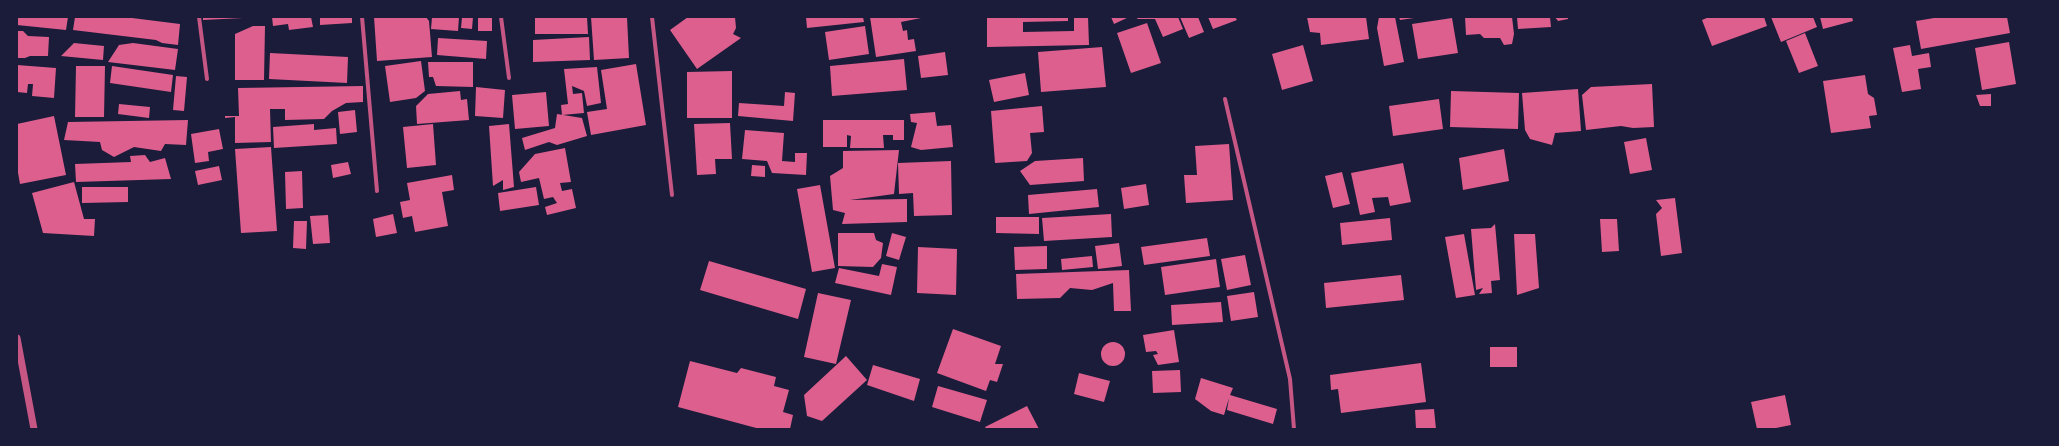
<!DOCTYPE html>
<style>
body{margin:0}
#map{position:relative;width:2059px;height:446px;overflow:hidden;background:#1b1b3a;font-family:"PT Serif",serif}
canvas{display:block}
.frame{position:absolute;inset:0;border:18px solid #1b1b3a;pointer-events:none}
</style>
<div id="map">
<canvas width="2059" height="446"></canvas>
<div class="frame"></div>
</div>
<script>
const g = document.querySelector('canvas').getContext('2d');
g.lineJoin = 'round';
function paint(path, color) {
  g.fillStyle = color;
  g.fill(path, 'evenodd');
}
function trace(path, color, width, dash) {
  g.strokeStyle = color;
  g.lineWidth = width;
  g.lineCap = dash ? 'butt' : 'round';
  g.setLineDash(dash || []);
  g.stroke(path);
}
paint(new Path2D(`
 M17 17H68L66 30 17 25Z
 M75 17H124L180 24 178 45 162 43 156 40 73 30Z
 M203 17H243V18L203 20Z
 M272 17H311L313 27 289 30 288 24 273 26Z
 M320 17H352V23L320 25Z
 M374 17H426L429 21 432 57 377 61Z
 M432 17H459L458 31 431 29Z
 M462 17H473L472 29 461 28Z
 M478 17H492V31H478Z
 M535 17H587L588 34H535Z
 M591 17H627L629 58 594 60Z
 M688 17H735L736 28 733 34 741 38 697 69 670 30Z
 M806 17H863L864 22 807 28Z
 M870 17H926L901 22 903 31 907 30 908 40 914 39 916 51 876 57Z
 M987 17H1068V21L1023 22V32L1074 31V17H1088L1089 45 987 47Z
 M1111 17H1129L1114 24Z
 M1138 17H1178L1183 29 1163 37 1155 19H1137Z
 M1180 17H1198L1204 32 1189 38Z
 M1208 17H1235L1237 20 1213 29Z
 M1307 17H1366L1369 39 1321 45 1320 33 1310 32Z
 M1379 17H1395L1404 62 1384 66 1377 28Z
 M1399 17H1413L1414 18 1400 20Z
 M1465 17H1512L1514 34 1512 44 1504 45 1500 38H1484L1480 34 1466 35Z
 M1517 17H1550L1551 27 1518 29Z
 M1555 17H1568V19L1558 21Z
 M1709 17H1764L1767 26 1712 46 1702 20Z
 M1771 17H1813L1817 27 1781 42Z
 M1820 17H1852L1853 21 1823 29Z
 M1940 17H2007L2010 33 1921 49 1916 21Z
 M1452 18 1458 53 1418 59 1412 24Z
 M1147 23 1161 63 1131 73 1117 33Z
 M253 26H265L264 80H235V34Z
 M865 26 869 54 829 60 825 32Z
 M17 31H23L28 36 49 37 48 56H30L25 58H17Z
 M1805 33 1818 66 1799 73 1786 41Z
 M589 37 590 60 533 62V40Z
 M438 38 487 41 486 59 437 55Z
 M2009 42 2016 84 1982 90 1975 48Z
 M74 43 104 46 103 60 61 56Z
 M133 43 178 49 175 70 108 62 119 45Z
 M1303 45 1313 81 1282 90 1272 54Z
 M1910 45 1912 56 1929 53 1931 67 1918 69 1921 89 1902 92 1893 48Z
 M1102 47 1106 87 1041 92 1038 52Z
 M945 52 948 75 921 78 918 56Z
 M270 53 348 57 347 83 269 79Z
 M904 59 907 90 832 96 830 66Z
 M421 61 425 91 416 98 390 102 385 66Z
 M428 62H473V87L436 86 433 77H429Z
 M636 64 646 125 591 135 587 112 607 109 601 70Z
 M17 65 56 68 54 98 32 96 33 84H28L27 93 17 92Z
 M76 66H105L104 117H75Z
 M112 66 173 75 171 92 110 83Z
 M597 67 601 103 587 106 584 91 572 86 573 94 582 93 584 113 562 115 561 105 568 104 564 69Z
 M732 71V118H687V72Z
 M1025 73 1029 95 994 102 989 80Z
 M1865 75 1868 94 1874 98 1877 115 1869 116 1871 128 1831 133 1823 81Z
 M176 76 187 77 184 111 173 110Z
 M1652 84 1654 127 1633 128 1621 126 1586 130 1582 95 1591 87Z
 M363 86V102L346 103 332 111 324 119 285 120V109H270L271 142 235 143V117L225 118V116H239L238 88Z
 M476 87 505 90 503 118 475 116Z
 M1578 89 1581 131 1555 133 1552 145 1530 139 1525 130 1522 93Z
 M460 91 461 100 467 99 469 120 417 124 416 106 428 94Z
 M1451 91 1519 93 1518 129 1450 127Z
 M546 92 549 126 515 129 512 95Z
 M785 92 795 93 793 121 738 116 739 103 784 106Z
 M1991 94V106H1980L1976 95Z
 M1439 99 1443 129 1393 136 1389 106Z
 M119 104 150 107 149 118 118 114Z
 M1042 106 1044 132 1030 133 1032 153 1027 161 995 163 991 111Z
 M355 110 357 132 340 134 338 112Z
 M935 112 937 126 951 125 953 147 921 150 911 147 917 123 911 122 910 114Z
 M557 114 582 118 587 136 557 145 549 142 525 150 522 138 555 128Z
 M54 116 66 175 20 184 17 167V124Z
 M188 120 186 145 165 144 161 151 134 147 114 157 102 150 100 142 64 140 68 122Z
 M823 120H904V140H893V135H883L884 148H850L851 136 847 135V147H823Z
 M730 123 732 159H715L716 174 697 175 694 124Z
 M314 124V130L336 128 337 144 274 148 273 127Z
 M433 124 436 165 407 168 403 127Z
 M509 124 514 187 503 190V180L493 186 489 126Z
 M219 129 223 149 208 152 209 161 195 163 191 134Z
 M745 130 784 133 782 161 795 162V153H807L806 175 772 173 767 161 742 159Z
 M1646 138 1652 170 1630 174 1624 142Z
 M1229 144 1233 200 1186 203 1184 175H1197L1195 146Z
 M271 147 277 231 241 233 235 149Z
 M565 148 571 182 560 183 562 191 572 189 576 208 547 215 545 207 557 203 553 197 544 199 539 178 521 182 519 172 535 154Z
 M1504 149 1509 181 1463 190 1459 158Z
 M899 150 894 194 850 200 907 199V222L842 224 845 213 833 210 830 176 843 168V151Z
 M145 155 150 162 165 158 171 179 76 182 75 164 131 162 130 156Z
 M1083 158 1084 181 1030 185 1020 171 1035 161Z
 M951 161 952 215 914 216 913 193 899 194 898 163Z
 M348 162 351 174 333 178 331 165Z
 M1403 163 1411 202 1390 206 1388 197 1372 198 1375 212 1360 215 1351 173Z
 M752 165 765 166V177L751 176Z
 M219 166 222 180 198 185 195 171Z
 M302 171 303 208 286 209 285 172Z
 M1342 172 1350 204 1333 208 1325 176Z
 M452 175 454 190 442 192 448 226 415 232 412 216 403 218 400 202 410 200 407 183Z
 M74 182 84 219H95L94 236 43 233 32 193Z
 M1146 184 1149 205 1124 209 1121 188Z
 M820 185 835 268 812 272 797 189Z
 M82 187H128V202L82 203Z
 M536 187 539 205 500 211 498 193Z
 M1097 189 1099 207 1029 214 1028 195Z
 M1675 198 1682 253 1661 256 1656 214 1662 208 1656 200Z
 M393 214 397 233 376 237 373 219Z
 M1111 214 1112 237 1044 241 1042 218Z
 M328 215 330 243 313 244 310 216Z
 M996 217H1039V234L996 233Z
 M1390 218 1392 240 1342 245 1340 223Z
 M1600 219H1617L1619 251 1602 252Z
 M294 221H307L306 249 293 248Z
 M1495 224 1500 280 1491 281 1492 293 1479 294 1483 288 1476 290 1471 229 1491 228Z
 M838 233H874L876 240 883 243 881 258 873 267 838 266Z
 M892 233 906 237 899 260 886 256Z
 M1464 234 1475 295 1456 298 1445 237Z
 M1514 234H1535L1539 288 1517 295Z
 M1207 238 1210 256 1144 265 1141 247Z
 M1119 243 1122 266 1098 269 1095 246Z
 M1047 246V269L1015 270 1014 247Z
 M918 247 957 249 956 295 917 293Z
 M1245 255 1251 285 1227 290 1221 259Z
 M1092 256 1093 267 1062 270 1061 259Z
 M1216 259 1220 287 1165 295 1161 267Z
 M709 261 806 289 798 319 700 290Z
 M882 264 897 267 891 295 835 283 839 268 879 276Z
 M1129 270 1131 311H1114L1113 283 1092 290 1070 288 1060 298 1017 299 1016 274Z
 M1401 275 1404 300 1326 308 1324 283Z
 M1254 292 1258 317 1231 321 1227 296Z
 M818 293 851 300 836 364 804 357Z
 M1221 302 1223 322 1172 325 1171 305Z
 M953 329 1001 346 995 364H1003L997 382 990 380 986 391 937 373Z
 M1174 330 1179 362 1158 365 1153 355 1158 354 1156 351 1146 352 1143 335Z
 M1101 354a12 12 0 1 1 24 0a12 12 0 1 1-24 0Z
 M1490 347H1517V367H1490Z
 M846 356 867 380 822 421 807 416 804 395Z
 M690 361 737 373 741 368 776 377 774 386 789 390 783 412 793 415 790 429H760L678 407Z
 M1421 363 1426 402 1341 413 1338 389 1331 390 1330 375Z
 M873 365 920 379 914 401 867 385Z
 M1180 370 1181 392 1153 393 1152 371Z
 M1079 373 1110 381 1104 402 1074 394Z
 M1201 378 1233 388 1230 395 1277 409 1273 424 1227 410 1229 398 1224 415 1211 411 1195 399Z
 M938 386 987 400 980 422 932 407Z
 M1785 395 1791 425 1771 429H1757L1751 402Z
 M1027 406 1039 429H986L985 427Z
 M1434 409 1436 429H1416L1415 410Z`), '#dd5f8e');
trace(new Path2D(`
 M199 17 207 79
 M362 17 377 191
 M501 17 509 78
 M652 17 672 195
 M1225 99 1290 379 1294 429`), '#c65784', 4);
trace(new Path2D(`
 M17 338 34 429`), '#c65784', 7);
</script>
